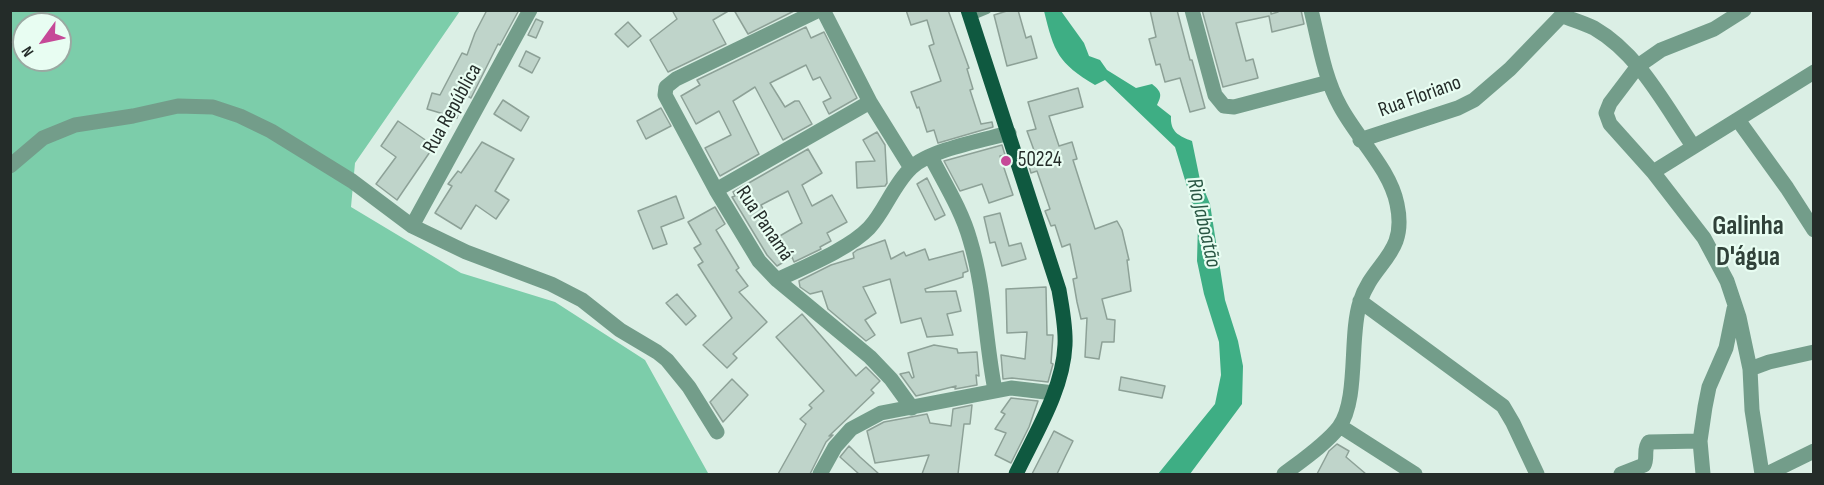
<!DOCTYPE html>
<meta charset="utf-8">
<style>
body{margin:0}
#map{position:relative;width:1824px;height:485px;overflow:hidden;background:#dbefe5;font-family:"Sofia Sans Condensed",sans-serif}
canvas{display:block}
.frame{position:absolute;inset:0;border:12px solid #242c29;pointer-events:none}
.north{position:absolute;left:12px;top:12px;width:60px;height:60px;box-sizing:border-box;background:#e8fdf2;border:2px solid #9aa9a2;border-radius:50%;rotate:237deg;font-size:16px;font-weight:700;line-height:24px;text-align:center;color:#242c29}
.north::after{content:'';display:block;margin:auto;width:21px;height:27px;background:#c64998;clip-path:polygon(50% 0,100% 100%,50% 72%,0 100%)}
</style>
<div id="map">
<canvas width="1824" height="485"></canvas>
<div class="frame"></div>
<div class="north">N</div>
</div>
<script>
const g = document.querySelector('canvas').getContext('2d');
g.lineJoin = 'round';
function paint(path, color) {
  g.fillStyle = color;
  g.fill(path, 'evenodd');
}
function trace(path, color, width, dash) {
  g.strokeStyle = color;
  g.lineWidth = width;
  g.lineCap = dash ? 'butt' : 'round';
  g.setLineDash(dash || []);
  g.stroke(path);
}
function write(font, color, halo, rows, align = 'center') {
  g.font = font + ' "Sofia Sans Condensed",sans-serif';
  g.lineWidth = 4.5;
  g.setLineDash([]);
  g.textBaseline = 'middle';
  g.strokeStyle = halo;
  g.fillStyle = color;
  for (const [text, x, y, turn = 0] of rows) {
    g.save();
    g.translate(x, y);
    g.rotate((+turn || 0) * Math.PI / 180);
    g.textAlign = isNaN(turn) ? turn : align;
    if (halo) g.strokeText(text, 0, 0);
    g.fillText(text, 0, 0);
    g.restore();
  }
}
paint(new Path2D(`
 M10 11H460L355 163 351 207 461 273 555 302 645 360 708 473 11 474ZM24 24H60V60H24Z`), '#7ccdaa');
paint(new Path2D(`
 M1044 11H1061L1084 43 1089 56 1100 60 1107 70 1136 88 1152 84C1162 92 1162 95 1157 105L1171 116C1170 132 1179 136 1192 141L1200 180 1210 204 1225 300 1238 341 1243 366 1242 404 1190 474H1158L1215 404 1221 375 1219 342 1204 294 1197 261 1198 223 1175 147 1105 80 1095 85C1058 63 1054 52 1044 11Z`), '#3eae84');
const building = new Path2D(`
 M487 10H519L500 45 498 44 471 98 464 94 457 118 427 109 432 93 440 95 462 53 467 55 475 33Z
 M672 10H730L713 20 726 44 668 72 650 40 677 19Z
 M734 10H796L748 34Z
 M906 10H948L969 68 967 69 973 89 970 90 981 124 992 122 993 127 938 143 934 130 927 132 919 107 917 108 911 92 941 81 929 46 934 44 927 20 911 25Z
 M1010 10H1018L1026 38 1031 36 1037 58 1007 66 994 15Z
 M1150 10H1177L1190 60H1192L1205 108 1190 112 1180 78 1165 82 1160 64 1156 65 1149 39 1156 37Z
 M1202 10H1271V14L1278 12V10H1301L1304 24 1272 32 1269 16 1236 23 1246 61 1253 59 1258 78 1223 87Z
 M536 19 543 22 536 38 528 35Z
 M628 22 641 36 628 47 615 34Z
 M806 27 811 38 824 32 857 98 829 114 823 102 831 98 820 77 813 80 806 65 770 83 785 107 795 101H799L812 124 783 140 755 87 733 101 759 154 720 176 705 148 731 135 719 111 696 124 681 96 700 85 697 80Z
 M526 51 540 58 532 73 519 66Z
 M1078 88 1083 107 1049 116 1059 146 1072 142 1077 159 1073 160 1095 229 1117 221 1122 230 1129 260H1127L1131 291 1102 299 1107 319 1115 320 1114 342H1102L1099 359 1085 357 1087 318 1081 319 1077 302 1073 279 1077 278 1070 244 1062 247 1055 225 1051 226 1045 211 1050 209 1037 171 1031 173 1026 156 1035 153 1027 131 1036 129 1028 102Z
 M503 100 529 117 521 131 494 114Z
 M661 108 671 126 646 139 637 121Z
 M398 121 434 146 397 200 376 184 396 157 381 146Z
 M877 132 885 145 887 183 885 186 857 188 856 162 875 161 863 140Z
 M482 142 514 159 495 191 509 200 496 219 476 205 461 229 435 213 452 186 448 184 458 171 461 173Z
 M1002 145 1005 155 1000 156 1013 195 989 203 982 184 960 191 944 161Z
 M808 149 822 173 802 185 812 206 832 195 847 222 827 233 831 241 820 247 821 249 794 262 792 257 777 266 767 255 732 197 735 196 733 192ZM788 191 802 223 778 237 761 205Z
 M927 178 945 215 935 220 917 184Z
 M676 196 684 218 661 227 667 244 653 249 638 211Z
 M715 207 725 224 716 230 739 268 736 270 748 286 739 292 767 322 733 354 737 358 727 368 703 345 732 318 698 265 703 262 694 248 701 244 688 222Z
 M1000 213 1009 246 1021 243 1026 259 1002 266 995 242 990 243 984 217Z
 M885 240 891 259 904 252 906 256 925 249 929 260 963 251 968 271 963 273V277L925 289 926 292 956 291 961 311 947 314 953 335 927 337 921 318 901 323 890 279 863 287 876 313 865 320 875 335 866 341 828 309 822 291 810 294 800 287 799 281 831 265 854 258 853 253 857 250Z
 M1046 287 1047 335H1053L1051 363 1053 364 1048 382 1012 378 1003 379 1001 355 1025 359 1027 332 1007 333 1006 289Z
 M677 294 696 316 686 325 666 303Z
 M802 314 856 376 866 367 880 381 871 390 874 393 829 436 833 435 826 442 810 474H778L806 424 800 419 812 408 809 405 824 391 776 337Z
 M934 345 957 349 958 353 977 352 979 376 976 375 977 385 955 389 956 386 916 396 900 374 909 372 912 378 914 377 908 353Z
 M1121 377 1165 386 1162 398 1119 390Z
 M732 379 748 395 723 422 710 402Z
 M1011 398 1038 401 1029 427 1011 463 995 455 1006 433 995 429 1005 414 1001 412Z
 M972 405 970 424H964L958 474H922L929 455 875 463 867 431 884 422 927 414 930 423 951 426 953 409Z
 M1054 431 1073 441 1066 455 1057 474H1032Z
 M1337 444 1349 451 1346 457 1366 474H1317L1329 451Z
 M849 446 860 457 879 474H859L840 457Z`);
paint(building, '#bfd4ca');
trace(building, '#8da197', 1.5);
trace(new Path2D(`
 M970 17 987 10`), '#739d8a', 8);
trace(new Path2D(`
 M819 10 676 79 666 87 665 95 716 190 759 261 777 280 870 357 891 379 912 408
 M823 10 870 102 911 168
 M1192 10 1215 95 1224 106 1234 107 1329 82
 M1744 10 1714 29 1661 50 1638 66 1610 103 1606 113 1610 124 1653 172 1704 238 1727 281 1739 317 1750 369 1752 410 1762 474
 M1563 16C1573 20 1584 23 1594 28 1639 54 1664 104 1693 146
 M1738 120 1787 188 1814 230
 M1360 140 1458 108 1474 100 1510 69 1567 10
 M931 157C945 184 962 211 970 240 985 289 985 340 995 390
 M10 166 43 138 75 125 133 116 178 106 213 107 240 116 271 131 352 181 412 226 466 252 551 284 582 300 620 330 657 352 667 360 689 387 717 432
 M1653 172 1814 72
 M716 190 870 102
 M412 226 530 10
 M777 280C804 267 849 249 869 228 885 211 893 185 911 168 929 150 984 140 1009 133
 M1360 301 1503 406 1513 423 1537 474
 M1750 369 1769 362 1814 352
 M1340 426 1415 474
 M820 474 835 447 851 429 881 413 1011 388 1054 393
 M1284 474C1301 461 1326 444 1339 427 1359 400 1349 336 1360 302 1373 261 1408 255 1397 204 1390 169 1357 138 1340 106 1324 77 1319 42 1311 10
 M1621 474 1644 465C1648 458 1643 449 1649 442L1700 441
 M1703 474 1700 441 1705 407 1709 387 1726 348 1734 309
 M1767 474 1814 451`), '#739d8a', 15);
trace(new Path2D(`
 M968 10 1059 290C1062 308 1066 327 1065 345 1063 390 1035 434 1016 474`), '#0f5940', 15);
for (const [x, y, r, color] of [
 [1006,161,6,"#c64998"]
]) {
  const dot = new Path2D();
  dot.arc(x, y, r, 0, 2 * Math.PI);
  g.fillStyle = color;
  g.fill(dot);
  trace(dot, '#e8fdf2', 2);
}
write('21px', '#242c29', '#e8fdf2', [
 ["Rua Floriano",1420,97,-20],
 ["Rua República",453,109,-61],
 ["Rua Panamá",764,224,56]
]);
write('21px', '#242c29', '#e8fdf2', [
 ["50224",1018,161]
], 'left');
write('italic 22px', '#295643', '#e8fdf2', [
 ["Rio Jaboatão",1203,223,77]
]);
write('bold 27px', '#304139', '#e8fdf2', [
 ["Galinha",1748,227],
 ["D'água",1748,258]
]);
</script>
